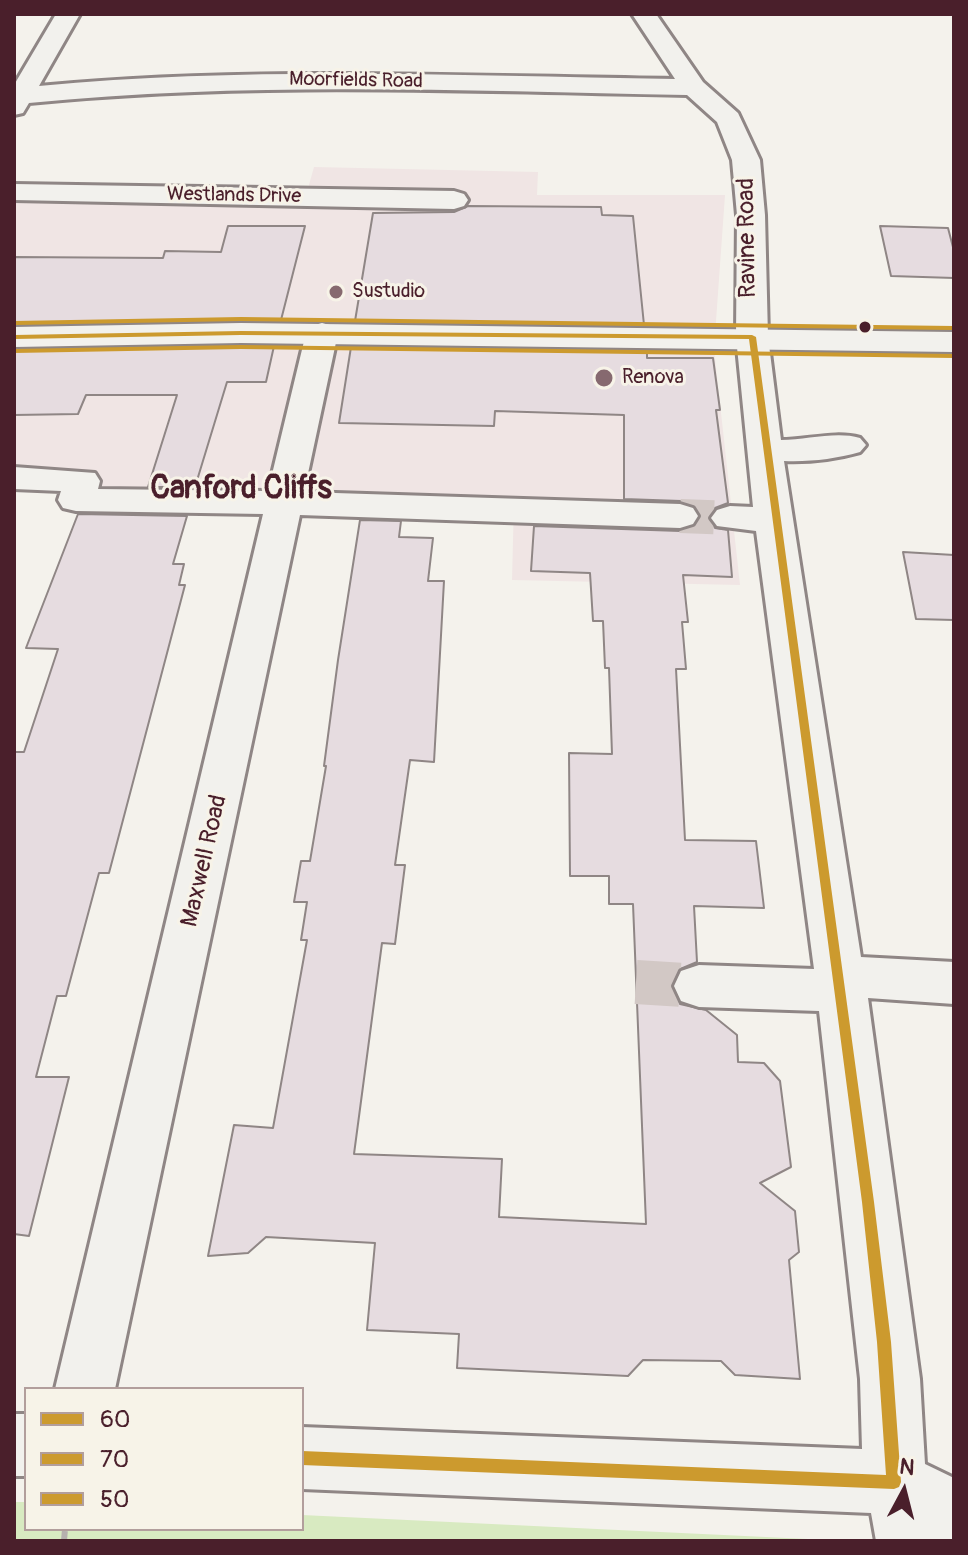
<!DOCTYPE html>
<style>
body{margin:0}
#map{position:relative;width:968px;height:1555px;overflow:hidden;background:#f4f2ec;font-family:Pangolin,sans-serif}
canvas{display:block}
.frame{position:absolute;inset:0;border:16px solid #4a1f2b;pointer-events:none}
.legend{position:absolute;left:24px;top:1387px;width:280px;height:144px;box-sizing:border-box;background:#f7f3e8;border:2px solid #b29e9c;margin:0;padding:10px 14px;list-style:none;font-size:24px;color:#4a1f2b}
.legend li{display:flex;align-items:center;gap:16px;height:40px}
.legend b{width:40px;border:2px solid #b29e9c}
.north{position:absolute;left:864px;top:1451px;width:80px;height:80px;-webkit-text-stroke:6px #f7f3e8;paint-order:stroke;rotate:7deg;font-size:22px;font-weight:700;line-height:32px;text-align:center;color:#4a1f2b}
.north::after{content:'';display:block;margin:auto;width:28px;height:36px;background:#4a1f2b;clip-path:polygon(50% 0,100% 100%,50% 72%,0 100%)}
</style>
<div id="map">
<canvas width="968" height="1555"></canvas>
<div class="frame"></div>
<ul class="legend">
<li><b style="height:10px;background:#cc9a2e"></b>60</li>
<li><b style="height:10px;background:#cc9a2e"></b>70</li>
<li><b style="height:10px;background:#cc9a2e"></b>50</li>
</ul>
<div class="north">N</div>
</div>
<script>
const g = document.querySelector('canvas').getContext('2d');
g.lineJoin = 'round';
function paint(path, color) {
  g.fillStyle = color;
  g.fill(path, 'evenodd');
}
function trace(path, color, width, dash) {
  g.strokeStyle = color;
  g.lineWidth = width;
  g.lineCap = dash ? 'butt' : 'round';
  g.setLineDash(dash || []);
  g.stroke(path);
}
function write(font, color, halo, rows, align = 'center') {
  g.font = font + ' Pangolin,sans-serif';
  g.lineWidth = 6;
  g.setLineDash([]);
  g.textBaseline = 'middle';
  g.strokeStyle = halo;
  g.fillStyle = color;
  for (const [text, x, y, turn = 0] of rows) {
    g.save();
    g.translate(x, y);
    g.rotate((+turn || 0) * Math.PI / 180);
    g.textAlign = isNaN(turn) ? turn : align;
    if (halo) g.strokeText(text, 0, 0);
    g.fillText(text, 0, 0);
    g.restore();
  }
}
paint(new Path2D(`
 M314 167 538 172 537 195H725L714 349 740 585 512 580 514 501 94 493 14 474V198L307 192Z`), '#f0e5e4');
paint(new Path2D(`
 M14 1502H26V1529H302V1515L850 1541H14Z`), '#d8eac1');
const building = new Path2D(`
 M468 206 601 207 602 215 633 216 644 325 355 321 373 213 454 212Z
 M228 226H305L281 320 14 324V257L163 258 165 251 221 252Z
 M880 226 948 228 954 251V278L891 276Z
 M274 346 266 382H227L195 487H148L177 395H86L78 414 14 415V350Z
 M351 347 647 351V358H713L720 410H716L728 503 715 508 708 518 715 528 728 530 732 577 683 575 688 622H682L686 669H676L685 840 756 841 764 908 694 906 697 962 678 970 671 987 680 1004 706 1010 737 1035 738 1062 764 1063 780 1081 791 1167 760 1183 795 1211 799 1252 789 1260 800 1379 735 1375 721 1361 643 1360 628 1376 457 1368 459 1334 367 1330 375 1243 266 1237 248 1253 208 1256 234 1125 273 1128 307 940H301L307 902H294L301 861H310L326 766H324L338 660 360 520 401 521 399 537 433 538 428 581H444L434 762 410 760 395 865H405L395 944 382 943 354 1154 502 1159 499 1217 646 1224 633 904H609V876H570L569 753 612 754 609 668H605L603 621H593L590 573 531 571 534 526 680 531 696 526 701 514 694 505 681 501 624 499V415L495 411 494 426 339 423Z
 M78 514 187 516 173 564H184L179 585H185L109 873H99L66 996H57L36 1077H69L29 1236 14 1234V752H24L58 649 26 648Z
 M903 552 954 555V620L916 619Z`);
paint(building, '#e6dce0');
trace(building, '#8f8685', 2);
trace(new Path2D(`
 M680 516 730 518`), '#d2c8c5', 34, [34, 17]);
trace(new Path2D(`
 M636 982 699 986`), '#d2c8c5', 44, [44, 22]);
const minor = new Path2D(`
 M56 14H80L39 86C250 66 463 76 675 79L632 14H656L703 82 738 113 760 160 765 215 768 337 781 440C807 440 836 431 860 438L866 445 860 452C835 459 810 462 784 461L861 957 954 962V1004L868 998 920 1379 925 1464 954 1478V1541H876L871 1513 302 1489V1427L862 1449 860 1379 819 1011 699 1007 681 1001 674 986 681 971 699 965 814 969 756 531 717 526 711 518 717 510 730 506 753 507 736 337 737 215 732 160 717 122 687 95C468 91 248 81 29 103L23 113 14 115V85Z
 M14 184 454 191 464 194 468 200 464 206 454 209 14 200Z
 M322 323 333 326 338 333 304 492 680 504 693 508 698 516 693 524 680 528 300 515 115 1389H55L263 514 76 511 63 508 58 500 61 491 14 489V467L95 473 100 481 98 489 268 491 306 333 311 326Z
 M14 1414H26V1476H14Z`);
const major = new Path2D(`
 M241 323 954 332V352L241 343 14 347V327Z`);
trace(minor, '#8f8685', 6);
trace(major, '#8f8685', 6);
trace(new Path2D(`
 M64 1541 65 1529`), '#b6b0ae', 6, [10, 8]);
paint(minor, '#f2f1ed');
paint(major, '#f2f1ed');
paint(new Path2D(`
 M241 331 752 335 756 337 874 1202 891 1342 901 1482 899 1487 894 1489 302 1465V1451L886 1475 877 1342 862 1202 749 339 241 335 14 339V335Z`), '#cc9a2e');
paint(new Path2D(`
 M241 345 954 354V358L241 349 14 353V349Z`), '#cc9a2e');
paint(new Path2D(`
 M241 317 954 326V330L241 321 14 325V321Z`), '#cc9a2e');
for (const [x, y, r, color] of [
 [336,292,8,"#86696f"],
 [865,327,7,"#4a1f2b"],
 [604,378,10,"#86696f"]
]) {
  const dot = new Path2D();
  dot.arc(x, y, r, 0, 2 * Math.PI);
  g.fillStyle = color;
  g.fill(dot);
  trace(dot, '#f7f3e8', 3);
}
write('20px', '#4a1f2b', '#f7f3e8', [
 ["Moorfields Road",356,81,1],
 ["Westlands Drive",234,196,1]
]);
write('20px', '#4a1f2b', '#f7f3e8', [
 ["Sustudio",352,292],
 ["Renova",622,378]
], 'left');
write('24px', '#4a1f2b', '#f7f3e8', [
 ["Ravine Road",748,238,-91],
 ["Maxwell Road",205,861,-77]
]);
write('bold 32px', '#4a1f2b', '#f7f3e8', [
 ["Canford Cliffs",241,490]
]);
</script>
